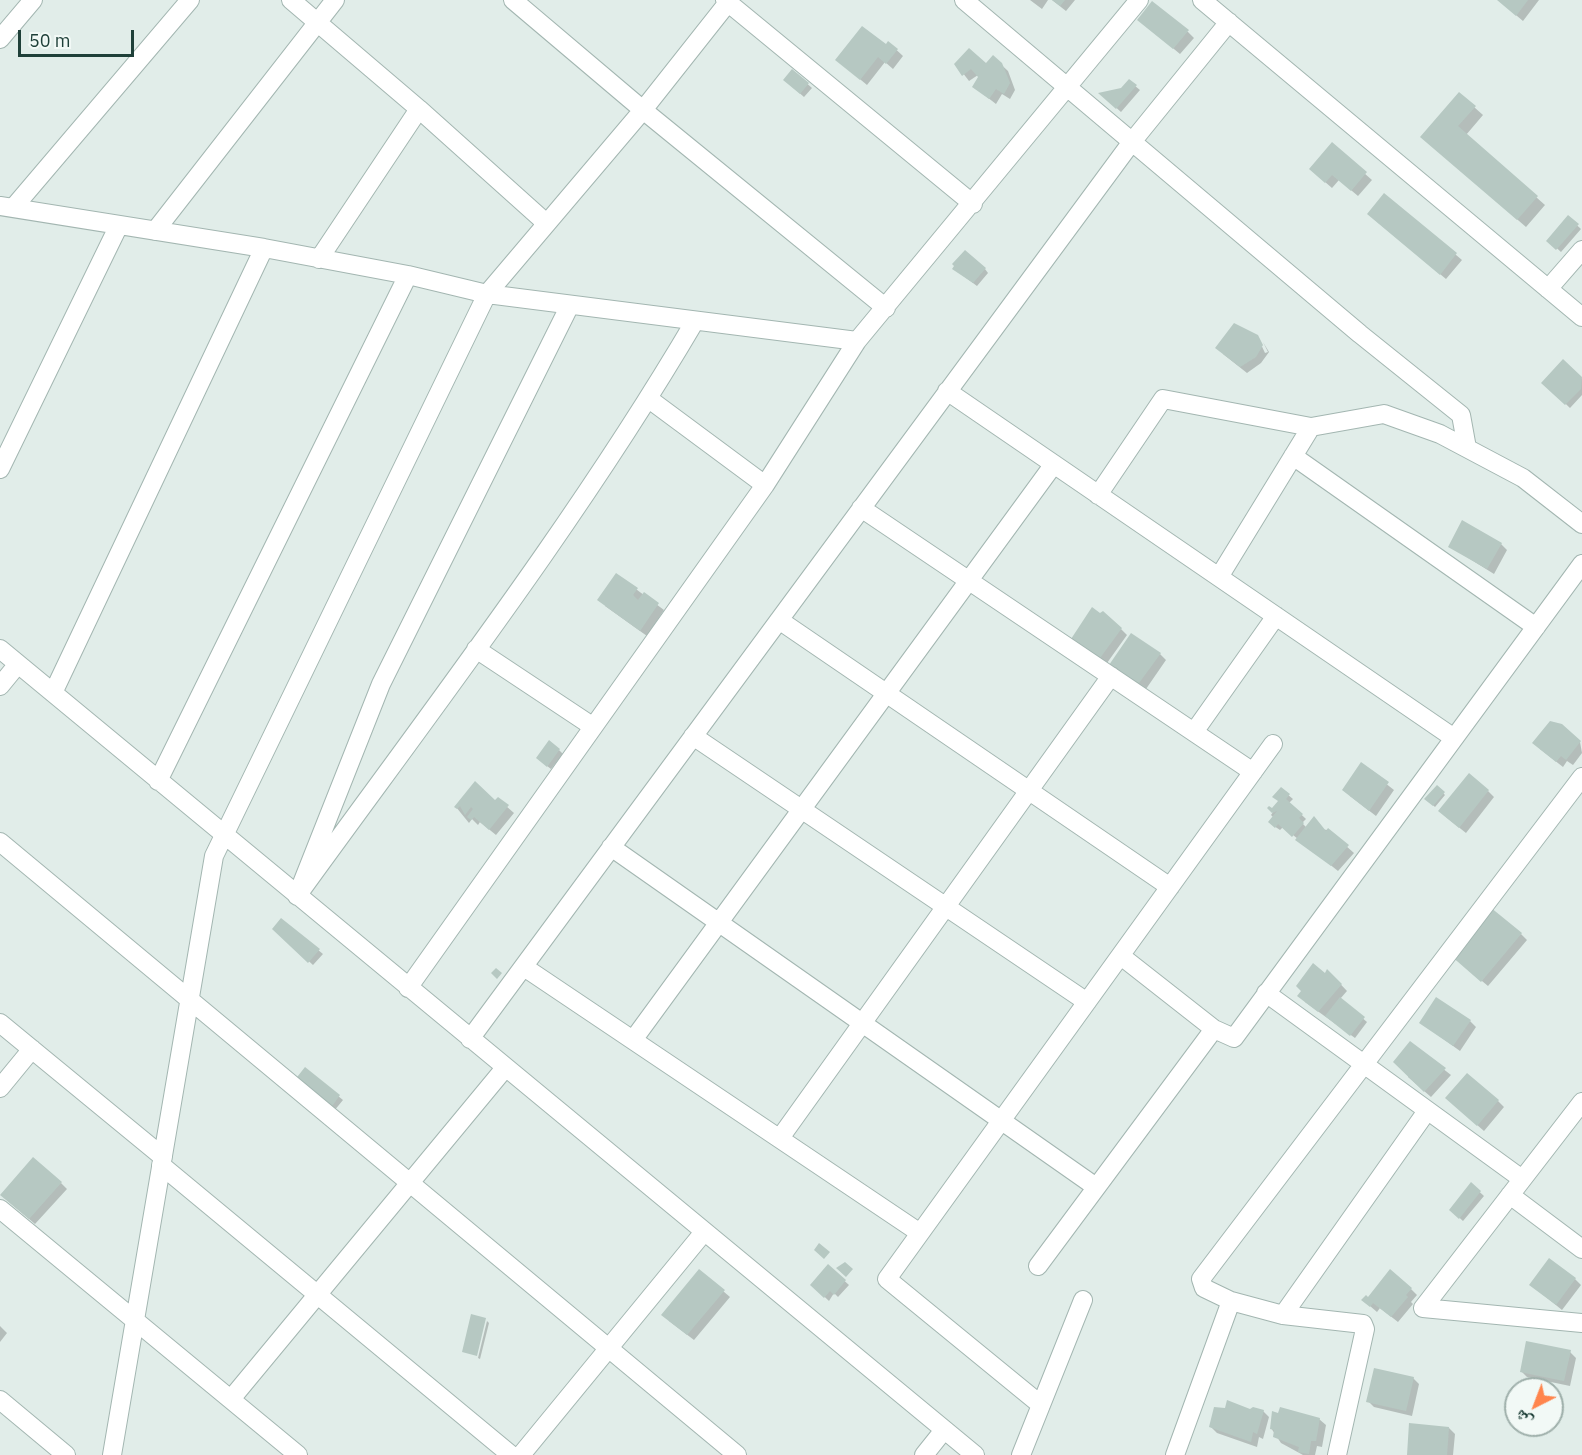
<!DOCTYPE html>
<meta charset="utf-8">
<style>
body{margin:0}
#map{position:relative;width:1582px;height:1455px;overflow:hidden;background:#e1ede9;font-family:"IBM Plex Sans","Noto Naskh Arabic",sans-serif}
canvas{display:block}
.north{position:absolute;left:1504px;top:1377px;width:60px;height:60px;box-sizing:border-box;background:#f2f9f6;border:2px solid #9eafaa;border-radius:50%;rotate:222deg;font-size:16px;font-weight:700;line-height:24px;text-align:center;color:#1f4039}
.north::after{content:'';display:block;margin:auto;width:21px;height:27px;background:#ff854d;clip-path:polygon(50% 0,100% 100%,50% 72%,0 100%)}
.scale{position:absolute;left:18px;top:30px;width:116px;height:27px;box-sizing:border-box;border:3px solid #1f4039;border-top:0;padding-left:8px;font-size:18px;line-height:21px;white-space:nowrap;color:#1f4039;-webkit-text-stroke:4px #f2f9f6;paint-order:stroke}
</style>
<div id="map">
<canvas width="1582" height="1455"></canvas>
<div class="north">ش</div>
<div class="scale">50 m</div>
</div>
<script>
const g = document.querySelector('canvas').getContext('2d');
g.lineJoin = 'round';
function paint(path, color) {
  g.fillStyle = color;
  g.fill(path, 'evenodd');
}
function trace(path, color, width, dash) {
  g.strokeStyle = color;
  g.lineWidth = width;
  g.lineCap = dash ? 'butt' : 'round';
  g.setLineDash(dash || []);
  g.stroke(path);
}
paint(new Path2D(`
 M1030 0H1048L1042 9Z
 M1052 0H1075L1066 11Z
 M1498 0H1539L1523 21Z
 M1145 25 1188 32 1194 38 1180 54Z
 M889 43 903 56 893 69 885 62 867 85 843 65Z
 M993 57 1008 71 1015 90 1010 99 1002 94 996 104 974 87 980 77 978 75 969 81 956 64 986 65Z
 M793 71 812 88 804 97 789 84Z
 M1129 81 1140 90 1121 112 1101 94 1122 89Z
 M1474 107 1483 115 1466 135 1545 205 1526 227 1431 145Z
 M1332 145 1372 180 1358 196 1339 180 1332 188 1317 175Z
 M1385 195 1462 260 1446 279 1375 220Z
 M1568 217 1581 229 1561 252 1548 240Z
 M985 269 988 273 977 286 958 272Z
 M1258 338 1265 353 1268 352 1263 342 1269 352 1261 363 1247 373 1223 354Z
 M1563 361 1582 379V395L1570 408 1543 382Z
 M1501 544 1507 550 1494 574 1449 546Z
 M617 575 664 610 647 636 605 606Z
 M1121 629 1127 635 1107 663 1079 644Z
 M1160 654 1166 660 1146 689 1117 671Z
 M1580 742 1582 753 1573 765 1567 761 1563 767 1540 749Z
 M559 750 563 754 551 769 542 762Z
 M1361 764 1394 790 1376 816 1350 796Z
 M475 783 495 802 498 799 514 813 496 835 480 822 478 825 472 819 469 823 456 807Z
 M1437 787 1445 795 1435 807 1426 799Z
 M1281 789 1293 799 1289 803 1306 819 1302 823 1307 828 1328 830 1354 853 1338 871 1283 827 1280 830 1274 826V818L1271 815 1280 802Z
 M1488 791 1494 797 1466 833 1446 817Z
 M282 920 323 954 313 965 274 929Z
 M1521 934 1527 940 1488 986 1458 961Z
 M1328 971 1347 991 1340 999 1367 1022 1355 1038 1305 1002 1303 991Z
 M1470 1021 1476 1027 1460 1051 1421 1023Z
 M1410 1043 1451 1075 1431 1097 1408 1077Z
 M305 1069 343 1100 334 1111Z
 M1498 1101 1504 1107 1484 1131 1453 1104Z
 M61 1183 67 1189 35 1224 8 1201Z
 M1471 1184 1484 1196 1463 1221 1451 1210Z
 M828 1266 849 1285 838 1297 834 1293 829 1301 812 1285Z
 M1575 1279 1581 1285 1562 1310 1531 1285Z
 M1411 1289 1417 1295 1411 1302 1413 1304 1398 1322 1380 1308 1377 1312 1370 1306 1368 1299Z
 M723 1291 730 1297 694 1340 669 1321Z
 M487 1321 489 1323 480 1359 478 1358Z
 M0 1326 7 1333 0 1342Z
 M1570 1352 1576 1358 1570 1386 1527 1377 1521 1371Z
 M1413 1378 1419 1384 1412 1416 1374 1407 1368 1401Z
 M1250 1411H1263L1269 1417 1263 1439 1259 1437 1257 1447 1217 1433 1211 1427Z
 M1319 1419 1326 1425 1322 1447 1317 1446 1315 1455H1303L1281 1443 1271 1428Z
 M1449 1428 1455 1434 1453 1455H1408Z`), '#0003');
paint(new Path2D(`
 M1052 0H1065L1060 6Z
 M1497 0H1528L1516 16Z
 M1152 1 1189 30 1173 49 1137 20Z
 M862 26 886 44 888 41 898 49 886 64 878 57 860 80 835 60Z
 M969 48 986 63 993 55 1002 63 1010 83 1004 94 996 89 989 99 972 87 978 77 971 69 962 76 954 64Z
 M792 69 809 83 800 94 783 80Z
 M1129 79 1137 85 1116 109 1098 93 1121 88Z
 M1459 92 1476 106 1458 126 1538 196 1517 220 1420 137Z
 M1332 142 1367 172 1351 191 1332 175 1325 183 1309 169Z
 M1384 193 1457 253 1440 275 1367 214Z
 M1568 215 1579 224 1556 250 1546 241Z
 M965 250 986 268 973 283 952 269 954 266 952 264Z
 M1234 323 1258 335 1263 345 1256 357 1240 367 1215 348Z
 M1563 359 1582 377 1581 389 1565 405 1541 383Z
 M1462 520 1502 543 1487 569 1448 547Z
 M616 573 638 588 633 595 638 600 644 592 659 603 640 631 597 600Z
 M1092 607 1100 613 1103 611 1122 628 1100 658 1071 639Z
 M1131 633 1161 653 1139 683 1109 665Z
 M1550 721 1562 724 1581 741 1566 760 1561 756 1556 762 1532 743Z
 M549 740 560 749 547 767 536 758Z
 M1361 762 1389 782 1369 811 1342 790Z
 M1469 773 1489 790 1459 828 1438 811Z
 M475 781 495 800 498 797 509 805 489 830 474 817 471 820 467 817 473 809 471 807 465 815 460 806 457 809 454 807Z
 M1437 785 1445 792 1433 806 1424 799Z
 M1281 787 1290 794 1286 799 1303 814 1299 818 1304 823 1292 837 1278 824 1275 828 1268 822 1277 811 1272 813 1267 808 1269 806 1272 808 1278 801 1272 797Z
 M1314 816 1326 831 1328 828 1349 845 1331 866 1295 840Z
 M1490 907 1522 933 1481 982 1450 955Z
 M281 918 320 949 308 963 272 929Z
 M1313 963 1325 973 1327 969 1342 984 1318 1012 1297 996 1301 991 1296 986Z
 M496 968 502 973 497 979 491 973Z
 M1340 997 1365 1017 1350 1036 1325 1016Z
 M1436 997 1471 1020 1453 1046 1419 1023Z
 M1410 1041 1446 1068 1424 1092 1393 1062Z
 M305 1067 340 1095 330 1109 294 1081Z
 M1467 1073 1499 1100 1477 1126 1445 1098Z
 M33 1157 62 1182 29 1219 0 1195Z
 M1471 1182 1481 1191 1459 1219 1449 1210Z
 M819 1243 830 1252 824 1259 814 1250Z
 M1549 1258 1576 1278 1556 1305 1529 1285Z
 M845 1262 853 1269 846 1277 836 1268Z
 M828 1264 846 1280 834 1295 830 1291 824 1298 810 1285Z
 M699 1269 725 1290 687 1335 661 1315Z
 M1390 1269 1412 1288 1406 1295 1408 1297 1391 1317 1373 1303 1370 1307 1361 1300 1366 1295 1368 1297Z
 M471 1314 486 1318 477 1356 462 1352Z
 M1526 1341 1571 1350 1564 1381 1520 1372Z
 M1374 1368 1414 1377 1406 1411 1366 1402Z
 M1227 1400 1250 1409 1253 1407 1264 1410 1257 1434 1253 1432 1251 1442 1209 1427 1214 1407 1225 1408Z
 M1280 1407 1320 1418 1316 1441H1311L1309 1454 1298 1452 1299 1447 1273 1437 1274 1430 1270 1429 1272 1411 1278 1413Z
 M1409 1423 1449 1427 1447 1455H1407Z`), '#b6c8c2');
const minor = new Path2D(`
 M291 0 419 109 319 259
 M513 0 643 110 886 308
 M725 0 973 204
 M964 0 1360 334 1461 415 1467 448
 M1202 0 1582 317
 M0 39 33 0
 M419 109 545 222
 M0 206 264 248 408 275 487 294 857 341
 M13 208 190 0
 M155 231 335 0
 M1548 289 1582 250
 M570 305 381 684 297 896C433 708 578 520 695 321
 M947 391 1454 738
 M649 399 765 485
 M1311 427 1384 414 1440 434 1523 478 1582 524
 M1293 456 1536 627
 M0 469 119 225
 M1098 495 1163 399 1311 427 1219 577
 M861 508 1253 772
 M779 620 1170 887
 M0 649 975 1455
 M476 649 592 726
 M0 686 18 664
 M53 693 264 248
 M1194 732 1276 616
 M693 736 1087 1002
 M158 781 408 275
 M0 842 737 1455
 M611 847 1096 1187
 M524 967 920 1233
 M408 988 765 485 857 341 1139 0
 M1266 993 1522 1179
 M0 1023 163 1157
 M1214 1029 1234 1038 1582 564
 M470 1039 1131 143 1229 22
 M633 1040 1054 464
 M0 1088 32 1049
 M780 1138 1111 676
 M161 1165 511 1455
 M1510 1195 1582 1249
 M0 1209 298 1455
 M1038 1266 1214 1029 1121 956
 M1423 1308 1582 1102
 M1423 1308 1582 1323
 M1283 1315 1427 1111
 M231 1399 505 1068
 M0 1400 66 1455
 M1041 1405 887 1279 1273 744
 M112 1455 214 856 487 294 643 110 730 0
 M521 1455 704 1232
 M924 1455 944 1430
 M1021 1455 1083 1300
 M1175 1455 1231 1301
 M1337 1455 1365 1329 1363 1324 1283 1315 1231 1301 1204 1288 1201 1279 1582 777`);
trace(minor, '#a3b6b1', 20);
trace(minor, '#fff', 18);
</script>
